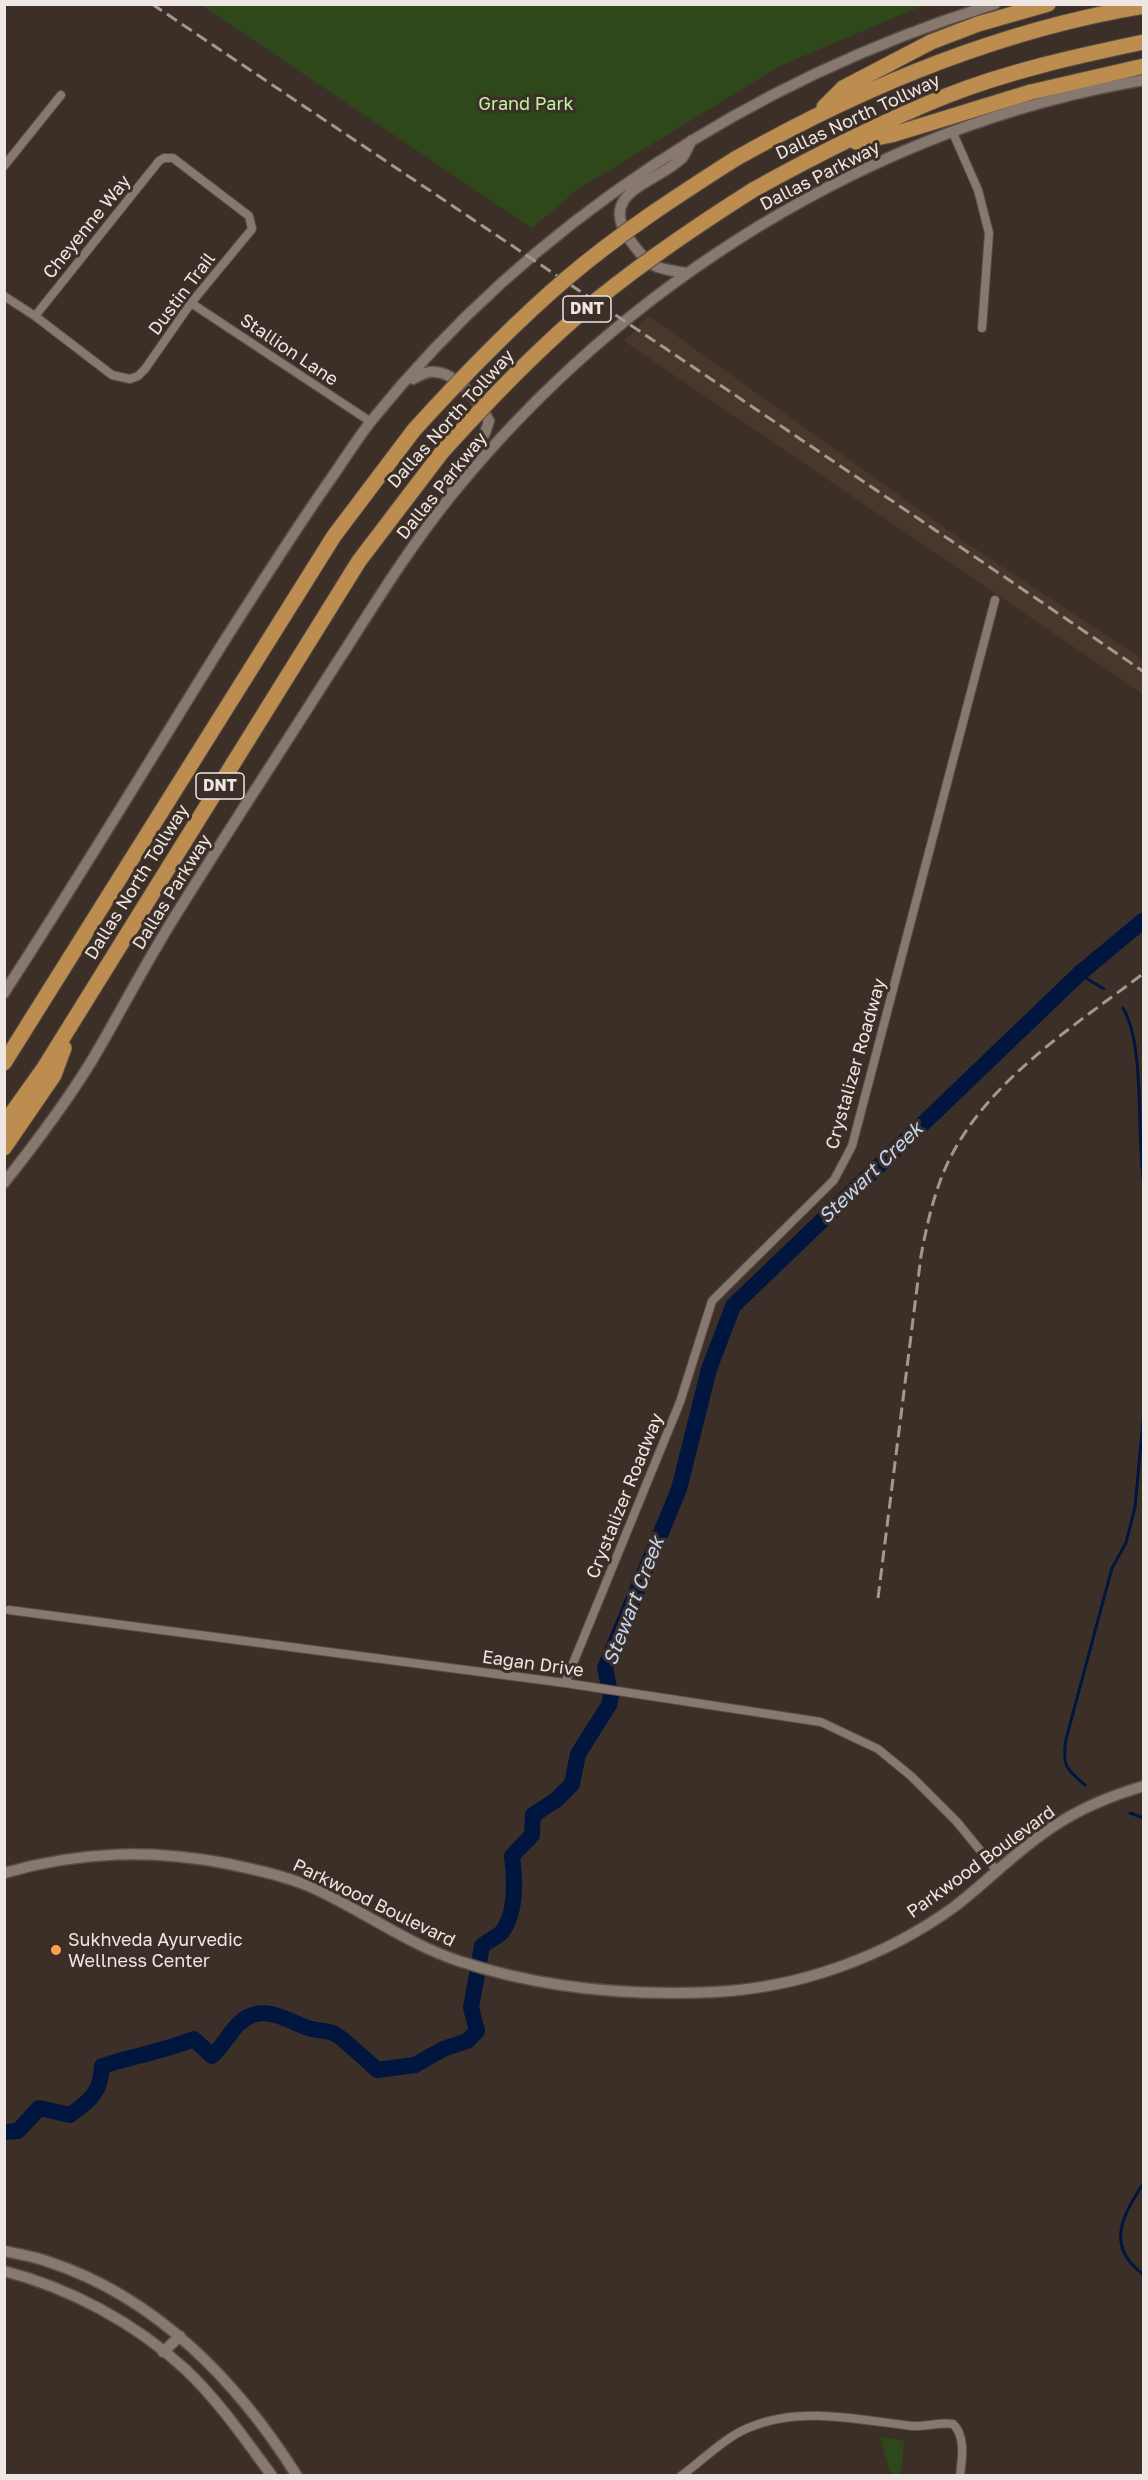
<!DOCTYPE html>
<style>
body{margin:0}
#map{position:relative;width:1148px;height:2480px;overflow:hidden;background:#3c2f28;font-family:"Golos Text",sans-serif}
canvas{display:block}
.frame{position:absolute;inset:0;border:6px solid #eee6e2;pointer-events:none}
</style>
<div id="map">
<canvas width="1148" height="2480"></canvas>
<div class="frame"></div>
</div>
<script>
const g = document.querySelector('canvas').getContext('2d');
g.lineJoin = 'round';
function paint(path, color) {
  g.fillStyle = color;
  g.fill(path, 'evenodd');
}
function trace(path, color, width, dash) {
  g.strokeStyle = color;
  g.lineWidth = width;
  g.lineCap = dash ? 'butt' : 'round';
  g.setLineDash(dash || []);
  g.stroke(path);
}
function write(font, color, halo, rows, align = 'center') {
  g.font = font + ' "Golos Text",sans-serif';
  g.lineWidth = 6;
  g.setLineDash([]);
  g.textBaseline = 'middle';
  g.strokeStyle = halo;
  g.fillStyle = color;
  for (const [text, x, y, turn = 0] of rows) {
    g.save();
    g.translate(x, y);
    g.rotate((+turn || 0) * Math.PI / 180);
    g.textAlign = isNaN(turn) ? turn : align;
    if (halo) g.strokeText(text, 0, 0);
    g.fillText(text, 0, 0);
    g.restore();
  }
}
paint(new Path2D(`
 M649 316 960 539 1143 660V694L624 341Z`), '#4a372c');
paint(new Path2D(`
 M201 5H924L780 66 577 190 532 228Z
 M880 2437 904 2441 901 2475H891Z`), '#2e481b');
trace(new Path2D(`
 M1079 974 1104 989
 M1123 1008C1146 1047 1136 1138 1144 1185
 M1085 1785C1065 1768 1062 1765 1066 1739L1112 1568 1126 1543 1135 1507 1144 1411
 M1130 1813 1144 1818
 M1144 2182C1123 2215 1104 2246 1144 2275
 M1144 2404V2412`), '#01163f', 3);
trace(new Path2D(`
 M4 2132 18 2131 39 2108 70 2115C90 2101 101 2092 102 2066 133 2056 164 2051 194 2039L212 2056C226 2044 233 2023 250 2016 270 2007 290 2022 308 2028 316 2031 327 2030 335 2034 342 2037 369 2063 377 2070L415 2065 443 2049 467 2041 477 2031 471 2008 482 1946C488 1941 497 1937 502 1932 517 1912 515 1880 512 1856L532 1835 533 1815 556 1800 572 1784 578 1754 609 1705 611 1696 605 1668 679 1489 709 1369 733 1306 1079 974 1144 920`), '#01163f', 16);
const minor = new Path2D(`
 M953 133 978 190 989 233 982 328
 M4 166 61 95
 M4 296 35 316 112 375 130 379 138 376 145 369 191 303 252 229 249 216 173 158H164L159 161 35 316
 M191 303 371 422
 M9 1610 565 1683 821 1722 878 1749 911 1776 957 1822 997 1871
 M565 1683 680 1402 712 1301 834 1180 852 1146 995 600
 M681 2476C703 2460 724 2438 748 2428 800 2405 859 2420 912 2426 925 2427 940 2422 953 2424 966 2436 962 2459 960 2476`);
const secondary = new Path2D(`
 M687 273C654 268 650 268 630 240 595 191 658 183 683 157 686 152 689 145 692 140
 M413 379C420 375 427 371 435 372 457 373 480 403 489 421L485 433 463 462 452 491
 M4 993C79 878 150 760 223 643 258 588 293 533 330 480 344 460 357 439 372 420 532 222 752 79 995 4
 M4 1183C35 1144 65 1104 91 1062 122 1010 149 956 182 905 230 828 280 752 329 675 368 615 405 553 450 497 622 284 872 126 1144 80
 M4 1873C81 1851 151 1849 229 1864 257 1870 285 1876 311 1887 362 1910 407 1944 459 1961 540 1988 629 1996 714 1992 799 1988 885 1957 954 1907 988 1881 1018 1849 1054 1826 1081 1808 1113 1795 1144 1786
 M4 2251C19 2254 35 2257 49 2262 156 2297 238 2382 297 2476
 M4 2271C70 2288 135 2323 185 2369 218 2400 245 2439 272 2476
 M163 2352 180 2336`);
const motorway = new Path2D(`
 M824 107 843 88 931 42 978 24 1048 4
 M856 142 891 135 1031 92 1144 66
 M735 159C862 87 999 30 1144 6
 M753 190C816 155 879 123 946 96 1009 71 1077 56 1144 42
 M4 1063 334 536 414 430
 M4 1124 44 1068 359 561 442 452
 M4 1148 54 1075 64 1048`);
trace(minor, '#584d47', 10);
trace(secondary, '#584d47', 13);
trace(motorway, '#584d47', 17);
trace(minor, '#877870', 8);
trace(secondary, '#877870', 10);
trace(motorway, '#bc8d4e', 15);
trace(new Path2D(`
 M152 4C483 227 815 447 1144 672
 M878 1598 921 1256C926 1229 932 1202 942 1176 978 1086 1069 1030 1144 973`), '#a29893', 3, [12, 6]);
const motorwayBridge = new Path2D(`
 M414 430C463 376 512 325 567 278 620 233 677 196 735 159
 M442 452C486 403 531 356 581 313 635 267 693 228 753 190`);
trace(motorwayBridge, '#584d47', 17, []);
trace(motorwayBridge, '#bc8d4e', 15);
for (const [x, y, r, color] of [
 [56,1950,6,"#fa9f4e"]
]) {
  const dot = new Path2D();
  dot.arc(x, y, r, 0, 2 * Math.PI);
  g.fillStyle = color;
  g.fill(dot);
  trace(dot, '#3c2f28', 2);
}
for (const [x, y, w] of [
 [587,309,48],
 [220,786,48]
]) {
  const box = new Path2D();
  box.roundRect(x - w / 2, y - 13, w, 26, 4.5);
  g.fillStyle = '#3c2f28';
  g.fill(box);
  trace(box, '#eee6e2', 1.5);
}
write('bold 16px', '#eee6e2', null, [
 ["DNT",587,309],
 ["DNT",220,786]
]);
write('18px', '#c2f2a3', '#3c2f28', [
 ["Grand Park",526,104]
]);
write('18px', '#eee6e2', '#3c2f28', [
 ["Dallas North Tollway",858,117,-25],
 ["Dallas Parkway",820,176,-27],
 ["Cheyenne Way",87,227,-51],
 ["Dustin Trail",182,294,-53],
 ["Stallion Lane",289,350,34],
 ["Dallas North Tollway",451,419,-48],
 ["Dallas Parkway",442,486,-51],
 ["Dallas North Tollway",137,882,-58],
 ["Dallas Parkway",172,892,-58],
 ["Crystalizer Roadway",856,1064,-74],
 ["Crystalizer Roadway",625,1496,-68],
 ["Eagan Drive",533,1664,8],
 ["Parkwood Boulevard",981,1862,-36],
 ["Parkwood Boulevard",374,1903,26]
]);
write('18px', '#eee6e2', '#3c2f28', [
 ["Sukhveda Ayurvedic",68,1940],
 ["Wellness Center",68,1961]
], 'left');
write('italic 20px', '#c2d4f2', '#3c2f28', [
 ["Stewart Creek",871,1173,-44],
 ["Stewart Creek",634,1601,-69]
]);
</script>
